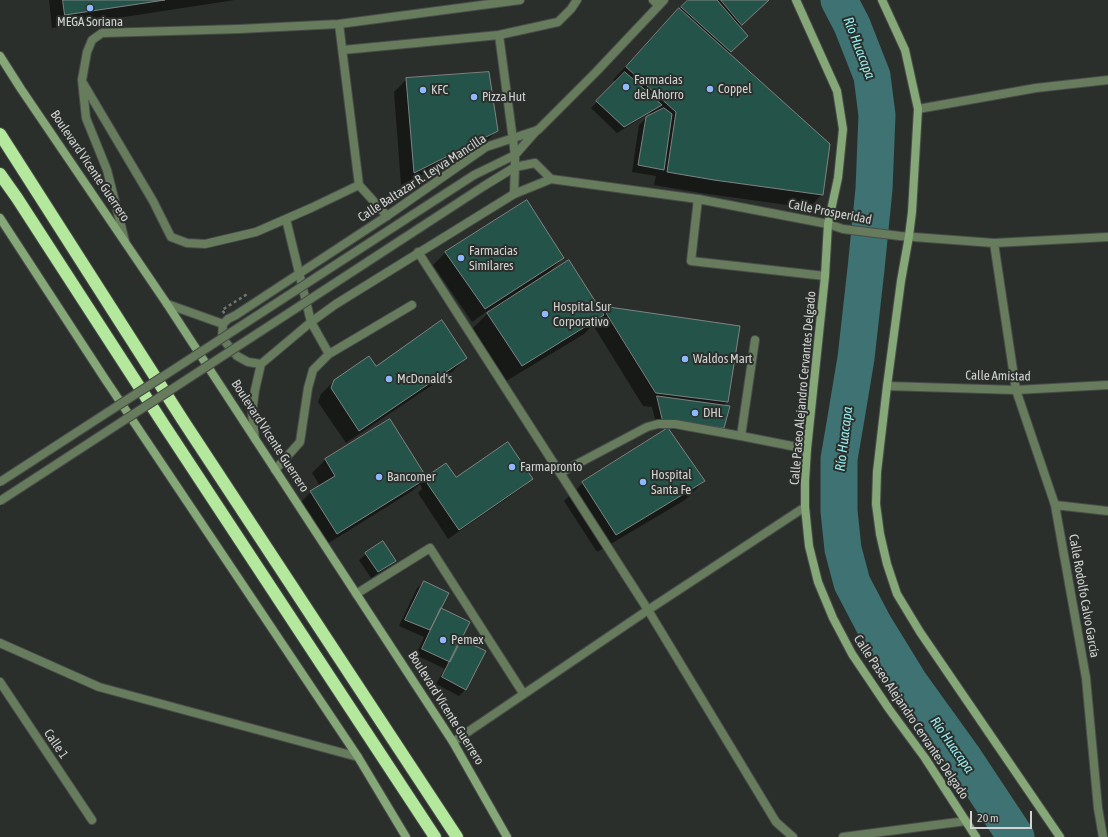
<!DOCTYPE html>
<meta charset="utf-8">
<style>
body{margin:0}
#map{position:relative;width:1108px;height:837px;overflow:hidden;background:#2b2f2c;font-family:"Asap Condensed",sans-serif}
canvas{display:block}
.scale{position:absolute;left:970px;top:811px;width:62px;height:18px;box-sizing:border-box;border:2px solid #d1d3d2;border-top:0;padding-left:5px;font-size:12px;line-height:14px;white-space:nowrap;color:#d1d3d2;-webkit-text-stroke:3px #2b2f2c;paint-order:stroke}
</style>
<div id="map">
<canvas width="1108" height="837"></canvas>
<div class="scale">20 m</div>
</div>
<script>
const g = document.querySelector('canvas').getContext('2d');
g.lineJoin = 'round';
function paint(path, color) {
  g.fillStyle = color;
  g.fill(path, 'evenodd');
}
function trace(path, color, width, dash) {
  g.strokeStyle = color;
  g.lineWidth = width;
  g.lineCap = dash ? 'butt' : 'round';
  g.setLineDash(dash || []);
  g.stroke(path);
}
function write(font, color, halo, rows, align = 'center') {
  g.font = font + ' "Asap Condensed",sans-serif';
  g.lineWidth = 4;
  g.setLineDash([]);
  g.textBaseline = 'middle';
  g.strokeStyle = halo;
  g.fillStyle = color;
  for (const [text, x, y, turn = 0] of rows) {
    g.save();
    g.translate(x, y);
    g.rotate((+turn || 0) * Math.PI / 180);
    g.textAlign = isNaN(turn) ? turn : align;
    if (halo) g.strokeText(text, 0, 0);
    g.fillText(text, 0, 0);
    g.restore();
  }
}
paint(new Path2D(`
 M49 0H235L52 28Z
 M688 0H767L739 27 747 36 729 54 822 194 809 208 701 193 654 185 656 176 632 172 639 125 646 118 652 115 650 113 617 133 591 108 616 83 613 80 666 22Z
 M407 79 497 130 484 144 401 185 394 92Z
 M446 252 563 258 550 271 512 296 513 297 599 310 603 307 738 327 727 402 723 406 728 407 723 428 716 435 657 427 652 407 643 406 593 325 584 334 503 383 469 332 490 311 489 310 472 322 433 265Z
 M466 358 453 371 346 443 318 402 321 394 335 380Z
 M389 421 426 479 430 474 446 464 456 479 532 478 522 488 448 539 418 493 422 489 420 484 412 491 324 546 298 505 311 492 320 486 312 473 325 460Z
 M704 481 685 500 597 552 564 501 583 483Z
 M366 554 395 560 388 567 371 578 359 560Z
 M424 582 460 640 466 689 459 696 436 684 445 669 416 655 424 637 399 626 417 588Z`), '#0007');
trace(new Path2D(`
 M839 0 852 25 872 76 877 115 874 189 866 269 856 358 846 418 839 459V511L843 549 852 583 874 625 909 682 963 757 1016 837`), '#3f7273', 37);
const building = new Path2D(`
 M63 0H165L65 15Z
 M688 0H717L748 36 731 52 681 7Z
 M721 0H769L742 25Z
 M679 8 830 144 823 195 714 180 667 172 676 112 626 67Z
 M489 72 498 131 414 173 406 78Z
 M625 72 662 105 624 127 596 101Z
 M664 108 672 114 664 170 638 165 646 117Z
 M527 200 564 258 485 309 445 252Z
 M569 260 604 315 522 366 487 313Z
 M602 306 740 326 728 402 656 393Z
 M442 320 467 358 359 431 331 388 334 380 369 356 376 366Z
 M657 396 730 406 724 428 663 421Z
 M390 419 427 478 337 534 310 491 335 476 325 459Z
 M668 428 705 481 616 535 582 482Z
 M508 442 533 479 459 530 427 483 432 479 430 474 446 463 456 477Z
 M383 541 396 561 378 572 365 553Z
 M424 581 449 593 430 630 405 620Z
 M441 608 470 622 450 662 422 649Z
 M461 639 486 651 466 690 442 677Z`);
paint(building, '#245349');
trace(building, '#7e8382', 1);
const lane = new Path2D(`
 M653 0 658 5
 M339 24 520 0
 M499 35 515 155V167L514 194
 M343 50 499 35 558 22 571 9 577 0
 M83 83 153 201 171 237 187 243 205 244 256 232 311 208 359 185
 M698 199 691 261 825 276
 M286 219 311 322 329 354
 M125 241 107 170 86 118 82 80 87 52 92 40 102 33 239 29 339 24 359 185 387 216
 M741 436 755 340
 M275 470 300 442 308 388 313 370 329 354 412 305
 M356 594 430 548 523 693`);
const street = new Path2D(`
 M918 109 1036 88 1108 80
 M474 175 515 155 537 130
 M484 186 515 167 535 163 551 179
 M994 243 1016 390 1055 505 1086 678 1098 808 1103 837
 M418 252 648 610 776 822 793 837
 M167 304 223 324 228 319 236 315 387 216 486 147 538 130 596 72 664 0
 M223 324 222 338 237 356 248 362 261 364
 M887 386 1016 390 1108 385
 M255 439 252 413 255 390 261 364 311 322 336 304 514 194 551 179 698 199 828 224 843 229 900 236 994 243 1108 237
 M560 473 647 427 658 424H675L741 436 807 449
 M1055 505 1108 511
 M0 643 99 687 358 757
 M0 682 92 820
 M453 742 648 610 805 507
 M843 837 966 821`);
const secondary = new Path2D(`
 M796 0 837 91 843 129 838 178 828 224 825 276 807 449 805 481V507L809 546 818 582 833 618 852 654 889 709 925 758 976 837
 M882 0 905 50 918 109 912 212 909 236 901 281 887 386 877 472 876 504 880 534 887 564 897 594 920 632 1060 837
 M0 56 21 89 167 304 453 742 507 837
 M0 218 105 379 358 757 406 837`);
const highway = new Path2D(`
 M0 134 184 422 457 837
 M0 174 17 198 164 425 435 837`);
trace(lane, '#494d4a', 10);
trace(street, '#494d4a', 10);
trace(secondary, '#494d4a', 10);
trace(highway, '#494d4a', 14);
trace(lane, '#677c5d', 8);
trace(street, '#677c5d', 8);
trace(secondary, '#86a777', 8);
trace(highway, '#b4e89c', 12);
const streetBridge = new Path2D(`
 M0 482 474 175
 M0 501 484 186`);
trace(streetBridge, '#494d4a', 10, []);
trace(new Path2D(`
 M228 318 222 310 249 293`), '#727573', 2.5, [3, 3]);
trace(streetBridge, '#677c5d', 8);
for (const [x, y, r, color] of [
 [90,8,4,"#8eb9fc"],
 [626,87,4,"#8eb9fc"],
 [710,89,4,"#8eb9fc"],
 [423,90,4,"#8eb9fc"],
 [474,97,4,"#8eb9fc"],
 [461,258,4,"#8eb9fc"],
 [545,314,4,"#8eb9fc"],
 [685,359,4,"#8eb9fc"],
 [389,379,4,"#8eb9fc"],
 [695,413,4,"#8eb9fc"],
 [512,467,4,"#8eb9fc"],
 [379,477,4,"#8eb9fc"],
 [643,482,4,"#8eb9fc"],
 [443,640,4,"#8eb9fc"]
]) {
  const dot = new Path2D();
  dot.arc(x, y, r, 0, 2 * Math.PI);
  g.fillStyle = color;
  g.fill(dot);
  trace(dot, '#2b2f2c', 1.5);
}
write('13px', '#d1d3d2', '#2b2f2c', [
 ["MEGA Soriana",90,22,"center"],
 ["Farmacias",634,80],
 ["del Ahorro",634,95],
 ["Coppel",718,89],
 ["KFC",431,90],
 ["Pizza Hut",482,97],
 ["Farmacias",469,251],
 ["Similares",469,266],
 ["Hospital Sur",553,307],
 ["Corporativo",553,322],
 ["Waldos Mart",693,359],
 ["McDonald's",397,379],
 ["DHL",703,413],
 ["Farmapronto",520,467],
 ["Hospital",651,475],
 ["Santa Fe",651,490],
 ["Bancomer",387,477],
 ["Pemex",451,640]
], 'left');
write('13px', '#d1d3d2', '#2b2f2c', [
 ["Boulevard Vicente Guerrero",90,166,56],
 ["Calle Baltazar R. Leyva Mancilla",422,178,-33],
 ["Calle Prosperidad",830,212,11],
 ["Calle Amistad",998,376,1],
 ["Calle Paseo Alejandro Cervantes Delgado",803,388,-85],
 ["Boulevard Vicente Guerrero",270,436,57],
 ["Calle Rodolfo Calvo García",1084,596,80],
 ["Boulevard Vicente Guerrero",446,708,58],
 ["Calle Paseo Alejandro Cervantes Delgado",911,717,56],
 ["Calle 1",56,744,56]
]);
write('italic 14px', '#95edef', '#2b2f2c', [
 ["Río Huacapa",859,48,69],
 ["Río Huacapa",844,439,-83],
 ["Río Huacapa",952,745,55]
]);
</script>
